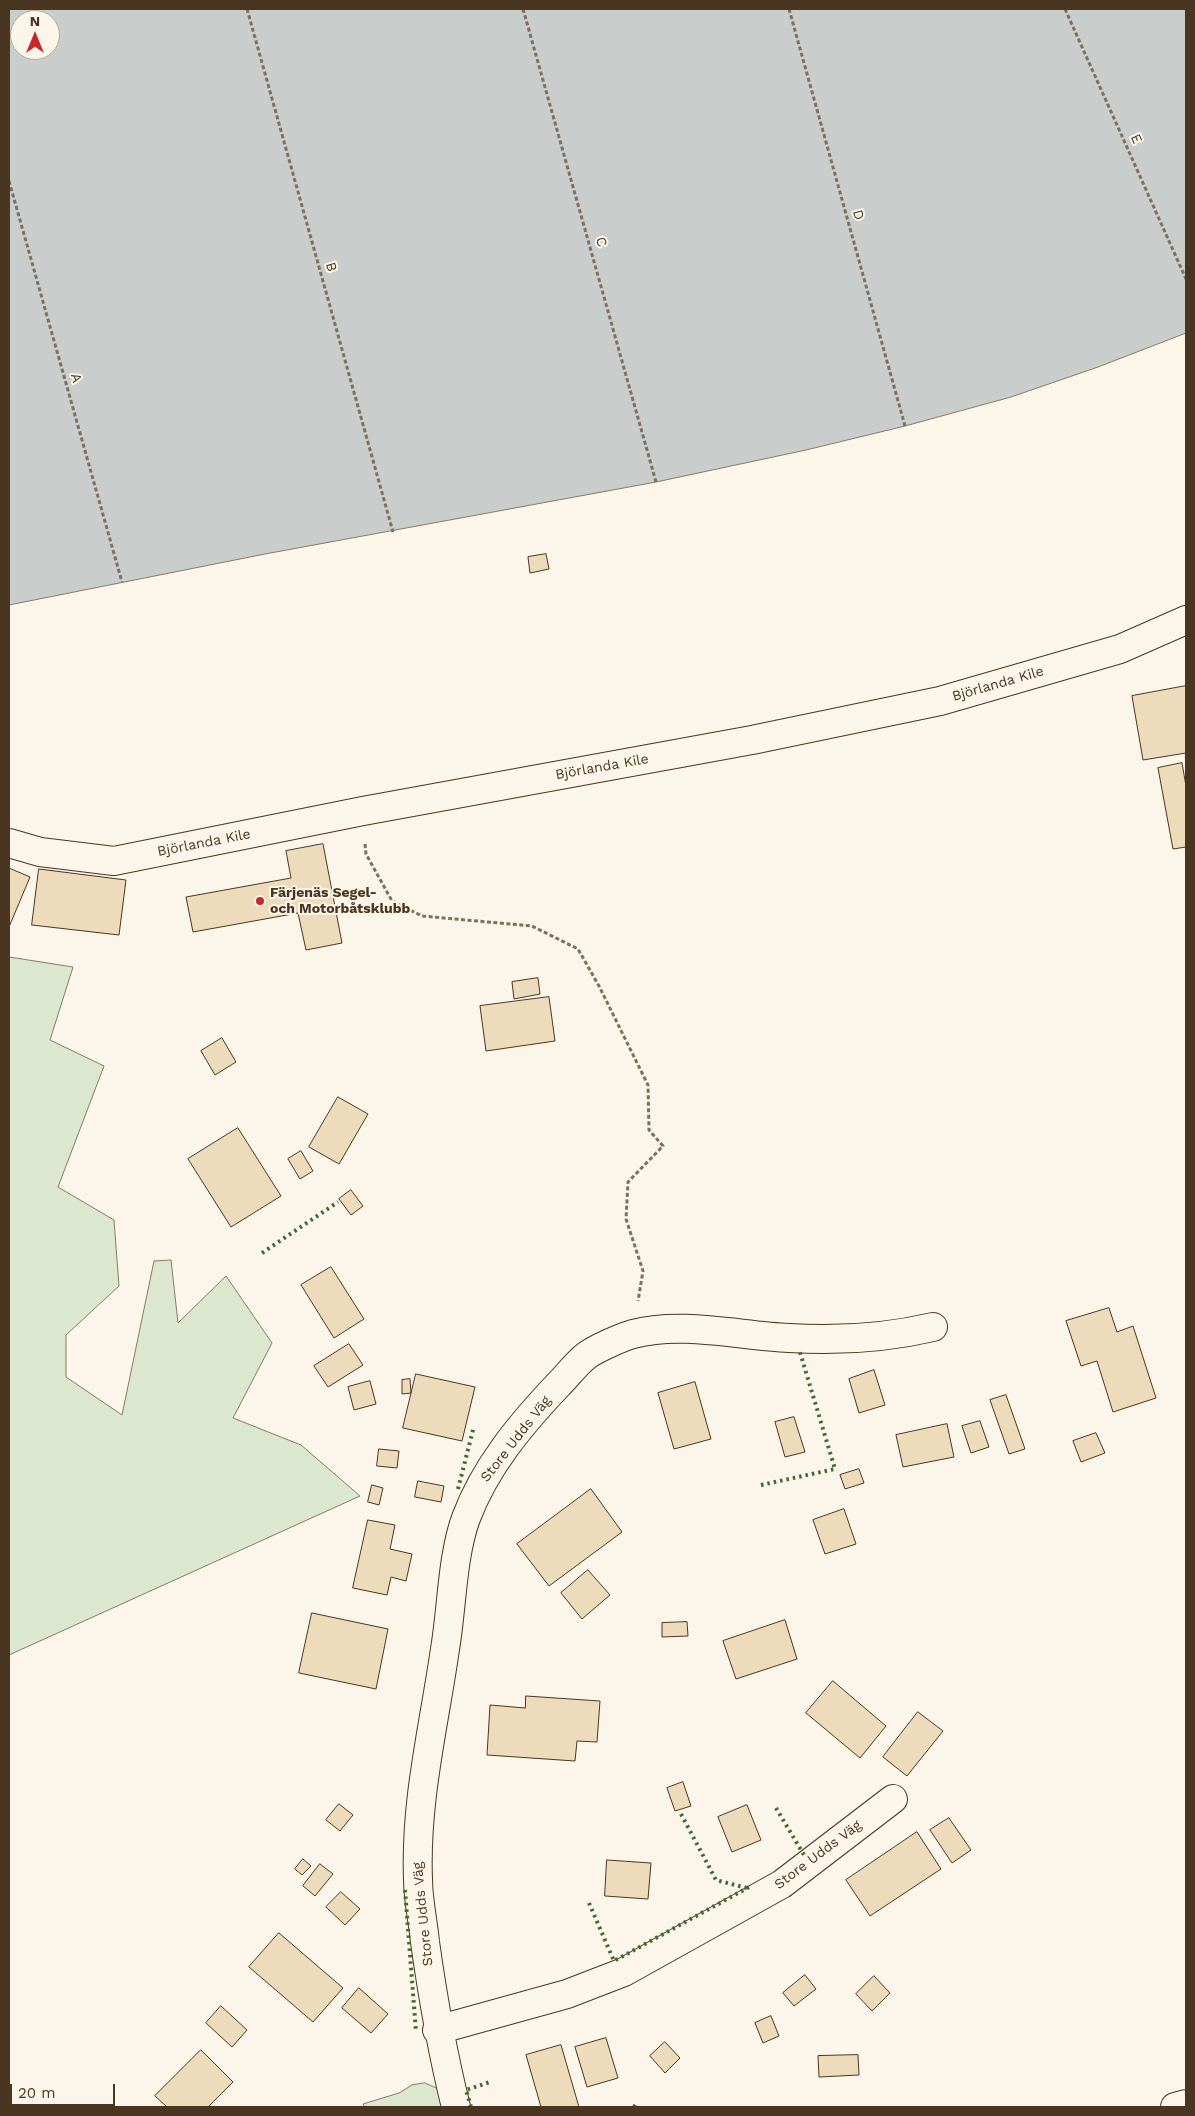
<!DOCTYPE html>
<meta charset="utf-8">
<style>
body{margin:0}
#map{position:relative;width:1195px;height:2116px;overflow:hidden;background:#fbf6e9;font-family:"Work Sans",sans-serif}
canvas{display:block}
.frame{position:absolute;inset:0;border:10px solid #4a3520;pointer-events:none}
.north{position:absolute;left:10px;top:10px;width:50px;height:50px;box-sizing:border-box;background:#fbf6e9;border:1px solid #b4a999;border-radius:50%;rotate:0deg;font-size:14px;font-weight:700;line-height:20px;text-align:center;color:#4a3520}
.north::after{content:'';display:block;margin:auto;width:18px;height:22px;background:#c62828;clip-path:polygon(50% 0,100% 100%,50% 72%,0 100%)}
.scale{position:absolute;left:10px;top:2084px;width:105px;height:22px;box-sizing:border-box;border:2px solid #4a3520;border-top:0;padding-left:6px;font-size:15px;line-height:18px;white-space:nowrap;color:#4a3520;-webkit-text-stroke:4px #fbf6e9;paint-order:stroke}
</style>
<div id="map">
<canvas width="1195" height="2116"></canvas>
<div class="frame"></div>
<div class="north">N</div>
<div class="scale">20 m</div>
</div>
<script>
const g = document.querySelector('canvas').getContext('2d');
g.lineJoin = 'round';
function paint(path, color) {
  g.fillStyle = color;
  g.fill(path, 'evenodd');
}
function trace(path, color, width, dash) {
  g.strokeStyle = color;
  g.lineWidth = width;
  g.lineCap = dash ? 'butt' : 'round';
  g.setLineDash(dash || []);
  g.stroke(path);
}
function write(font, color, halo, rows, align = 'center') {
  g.font = font + ' "Work Sans",sans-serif';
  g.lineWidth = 4;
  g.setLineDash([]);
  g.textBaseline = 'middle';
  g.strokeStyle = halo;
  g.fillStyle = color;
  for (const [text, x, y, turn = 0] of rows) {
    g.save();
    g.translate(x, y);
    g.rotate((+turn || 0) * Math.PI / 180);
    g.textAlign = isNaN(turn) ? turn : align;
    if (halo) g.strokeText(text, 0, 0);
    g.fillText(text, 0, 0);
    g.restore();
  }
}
const green = new Path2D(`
 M9 957 73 967 50 1040 104 1066 58 1187 114 1220 119 1286 66 1335V1377L122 1415 154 1261 171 1260 178 1323 226 1276 272 1343 233 1418 301 1445 360 1496 9 1655Z
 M425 2083 441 2090 449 2107H365L363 2104 399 2093 412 2085Z`);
paint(green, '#dce7d0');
trace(green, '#887966', 1);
const water = new Path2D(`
 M9 9H1186V333L1098 367 1011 397 905 426 806 450 656 482 265 554 9 605ZM20 20H50V50H20Z`);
paint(water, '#c9cecd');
trace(water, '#887966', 1);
const building = new Path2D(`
 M546 554 549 569 530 573 528 557Z
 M1186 686V753L1143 760 1132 696Z
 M1182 763 1186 786V847L1173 849 1158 768Z
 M323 844 342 943 306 950 298 913 193 932 186 897 291 878 286 851Z
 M9 868 30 877 9 927Z
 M39 869 126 880 119 935 32 925Z
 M538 978 540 994 514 999 512 982Z
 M549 997 555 1041 486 1051 480 1006Z
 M222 1038 236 1062 215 1075 201 1051Z
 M338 1097 368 1114 339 1164 309 1147Z
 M238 1128 281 1196 231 1227 188 1159Z
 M301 1151 313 1171 300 1179 288 1159Z
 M351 1190 363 1206 351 1215 339 1199Z
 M331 1267 364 1319 334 1338 301 1285Z
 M1109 1308 1117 1332 1133 1326 1156 1398 1113 1412 1097 1361 1081 1366 1066 1321Z
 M349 1344 363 1365 328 1387 314 1366Z
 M874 1370 885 1405 859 1413 849 1379Z
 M416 1374 475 1387 462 1441 403 1428Z
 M410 1379 411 1393 402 1394V1380Z
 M370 1381 376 1404 354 1410 348 1387Z
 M695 1382 711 1439 674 1449 658 1393Z
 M1006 1395 1025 1449 1009 1454 990 1400Z
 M794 1417 805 1452 785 1457 775 1422Z
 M980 1421 989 1447 971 1453 962 1426Z
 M947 1424 954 1457 903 1467 896 1435Z
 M1096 1433 1105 1453 1081 1462 1073 1441Z
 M379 1449 399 1451 397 1468 377 1466Z
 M859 1469 864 1483 845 1489 840 1475Z
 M418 1481 444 1486 441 1502 415 1497Z
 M372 1485 383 1488 379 1505 368 1502Z
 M591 1489 622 1532 549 1586 517 1544Z
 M844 1509 856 1544 825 1554 813 1520Z
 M368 1520 395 1525 390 1549 412 1554 406 1581 391 1577 387 1595 353 1588Z
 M588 1570 610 1595 582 1619 561 1593Z
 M312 1613 388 1629 376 1689 299 1673Z
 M785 1620 797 1659 736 1679 723 1641Z
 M687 1622 688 1636 662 1637V1623Z
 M833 1681 886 1726 860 1758 806 1713Z
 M526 1696 600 1701 597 1742 577 1741 575 1761 487 1755 490 1705 525 1708Z
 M918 1712 943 1731 907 1776 883 1757Z
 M683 1782 691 1806 675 1811 667 1788Z
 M339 1804 353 1815 340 1831 326 1820Z
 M747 1805 761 1840 732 1852 718 1817Z
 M949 1818 971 1850 952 1863 930 1830Z
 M917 1832 941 1869 870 1916 846 1880Z
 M303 1859 311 1866 302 1875 295 1869Z
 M607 1860 651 1863 648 1899 605 1896Z
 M320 1864 333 1874 315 1896 303 1886Z
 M341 1892 360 1909 345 1925 326 1907Z
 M279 1933 343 1988 313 2022 249 1967Z
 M805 1975 816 1989 794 2006 783 1993Z
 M874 1976 890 1993 872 2011 856 1994Z
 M359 1988 388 2014 371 2033 342 2008Z
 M221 2006 247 2030 232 2047 206 2023Z
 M771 2016 779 2036 763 2043 755 2023Z
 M606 2038 618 2078 587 2087 575 2047Z
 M665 2042 680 2058 665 2073 650 2056Z
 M561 2045 579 2107H541L526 2055Z
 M201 2050 233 2082 208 2107H167L155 2096Z
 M858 2055 859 2075 819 2077 818 2056Z`);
paint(building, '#ecdcbc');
trace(building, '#4a3520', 1);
const minor = new Path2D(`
 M9 843 40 852 114 861 363 811 752 740 940 701 1120 649 1186 620
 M437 2030 567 1994 624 1972 782 1884 893 1799
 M456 2107C442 2051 433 1999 425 1942 423 1921 418 1900 418 1879 415 1800 434 1726 445 1649 452 1608 452 1556 466 1518 485 1467 521 1424 558 1385 567 1376 576 1364 586 1356 595 1349 622 1337 633 1334 682 1321 740 1336 789 1338 837 1341 886 1338 933 1327
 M1175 2107 1186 2104`);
trace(minor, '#4a3520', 30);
trace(new Path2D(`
 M247 9 393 532
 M523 9 656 482
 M789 9 905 426
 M1065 9 1186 279
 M9 181 122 582
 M365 844 366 854 392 901 422 916 532 926 578 949 599 986 648 1085 649 1130 663 1146 628 1182 626 1219 643 1271 638 1301`), '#7f6f5c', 3, [4, 2.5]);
trace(minor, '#fbf6e9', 28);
trace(new Path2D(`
 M262 1253 338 1202
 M761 1485 835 1469 799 1349
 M458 1489 474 1426
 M776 1808 804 1855
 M681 1814 716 1880 747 1888
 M405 1890 416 2032
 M589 1903 614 1961 751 1886
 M471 2107 466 2090 490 2082
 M634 2107 636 2104`), '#436837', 4, [2.5, 4]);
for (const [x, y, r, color] of [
 [260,901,5,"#c62828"]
]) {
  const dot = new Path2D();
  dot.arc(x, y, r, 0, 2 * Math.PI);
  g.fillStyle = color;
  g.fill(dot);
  trace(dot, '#fbf6e9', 2);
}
write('14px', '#4a3520', '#fbf6e9', [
 ["E",1136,139,66],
 ["D",858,215,74],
 ["C",601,242,74],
 ["B",331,267,74],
 ["A",76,378,74],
 ["Björlanda Kile",998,684,-16],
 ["Björlanda Kile",602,767,-10],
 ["Björlanda Kile",204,843,-11],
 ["Store Udds Väg",516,1439,-52],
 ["Store Udds Väg",818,1855,-37],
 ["Store Udds Väg",423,1914,-96]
]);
write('bold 14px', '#4a3520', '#fbf6e9', [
 ["Färjenäs Segel-",270,893],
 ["och Motorbåtsklubb",270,909]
], 'left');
</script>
